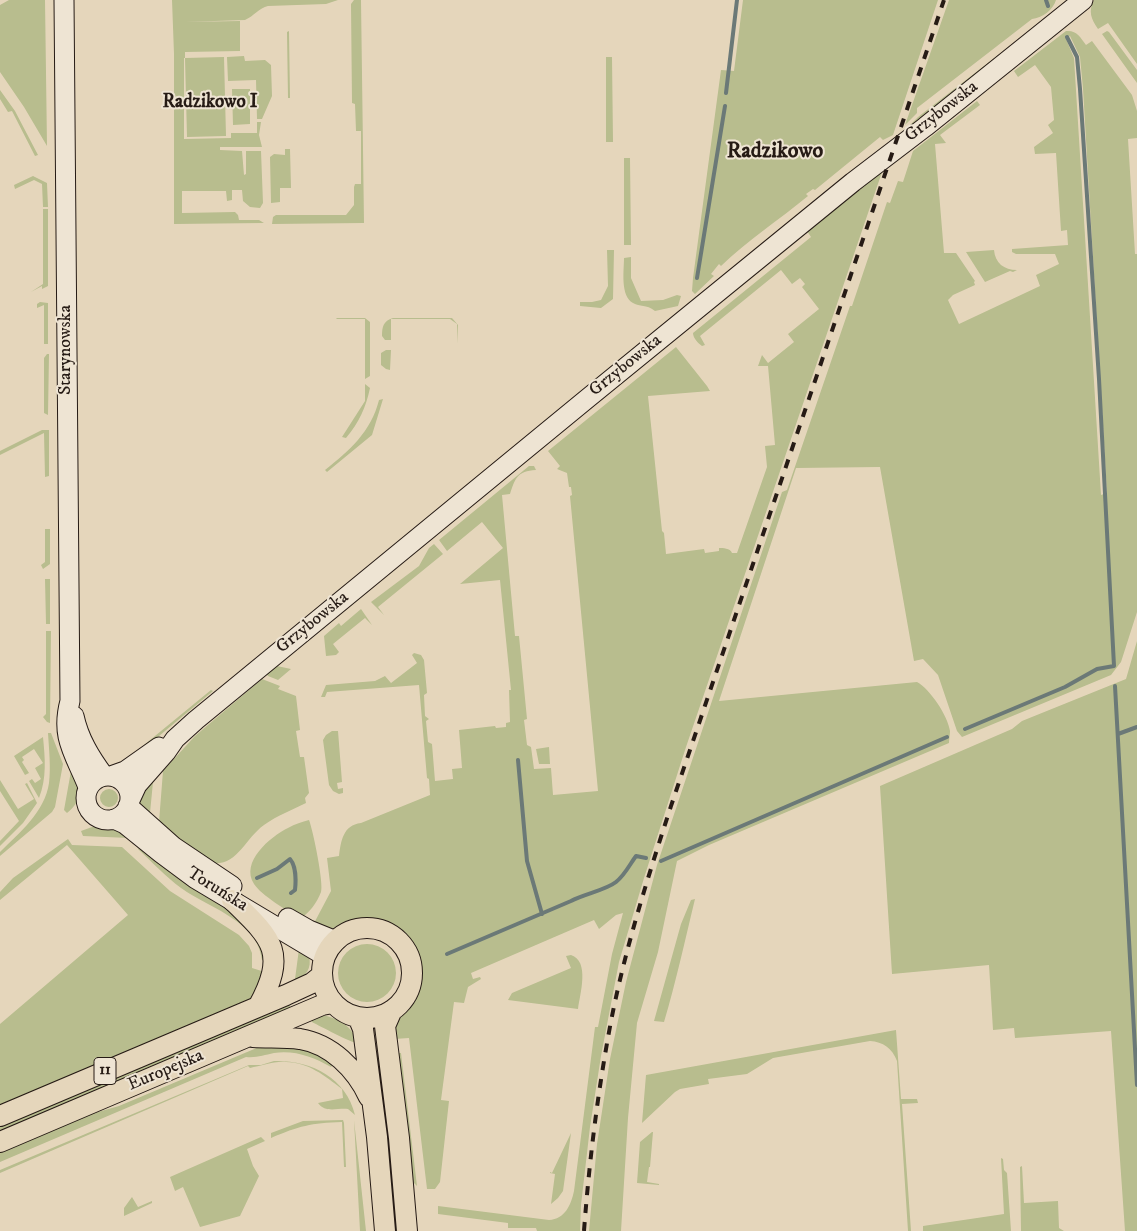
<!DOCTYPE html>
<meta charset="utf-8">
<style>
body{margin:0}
canvas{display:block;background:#e5d6bb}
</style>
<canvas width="1137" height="1231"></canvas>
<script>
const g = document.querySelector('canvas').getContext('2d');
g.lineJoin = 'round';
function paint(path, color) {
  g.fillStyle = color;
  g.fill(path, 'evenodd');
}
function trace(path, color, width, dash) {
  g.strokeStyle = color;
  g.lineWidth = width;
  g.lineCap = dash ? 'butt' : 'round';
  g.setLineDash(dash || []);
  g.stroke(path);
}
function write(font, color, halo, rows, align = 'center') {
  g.font = font + ' "IM FELL DW Pica",serif';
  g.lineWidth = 4;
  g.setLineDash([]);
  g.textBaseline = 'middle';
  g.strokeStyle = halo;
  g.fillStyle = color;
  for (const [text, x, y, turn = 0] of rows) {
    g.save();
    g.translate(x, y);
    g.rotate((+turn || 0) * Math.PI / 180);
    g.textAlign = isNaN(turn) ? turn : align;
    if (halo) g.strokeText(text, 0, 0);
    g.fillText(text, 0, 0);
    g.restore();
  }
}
paint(new Path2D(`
 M9 0H45L47 146 24 107 0 72V5Z
 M172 0H338L326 4 268 6C259 8 254 16 245 20L184 22 240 21V51L185 52V58L224 57 226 136 187 137 185 58H184V139L231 138V133H257V122H261L259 135 262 147H220V150L242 151 244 175 246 174V151H261L263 203 260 208 250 207 243 201 242 190H232V200L227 201 226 191H182V213L235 212 238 215 239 220H259L264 223 174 224V54Z
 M354 0H361L364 223 272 224 273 217 276 215H346L354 205V187L355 184H361V131H356L355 104 352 103 351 4Z
 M743 0H938L893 135 883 140 880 137 815 190 813 189 806 194 808 196C779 220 748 240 721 266L719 264 711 274 714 276 695 294 692 291 693 278 721 70 734 71Z
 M949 0H1056C1053 10 1042 18 1032 19L917 108V113L905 125Z
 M1094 0H1137V64L1108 23 1098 29C1091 19 1088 11 1094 0Z
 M1032 29 904 133 909 126 918 117Z
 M289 31 290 98H288L287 32Z
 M1066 31C1077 30 1080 37 1086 45L1092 41 1132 95 1137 111V138L1128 139 1135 254H1137V612L1121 662 1111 675 962 737 957 731 938 675 923 659 914 661 880 467 796 468 719 701 917 682C930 689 948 716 950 731 950 735 949 739 949 743L709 845 677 861 658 952 637 1023 628 1118 621 1231H589L597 1144 610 1059 626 982 657 865 782 492 787 490 850 306H852L887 202 890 203 898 181 903 182 913 151 977 101 980 105 940 135 946 143 935 144 944 253H956L975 281 974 282 975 285 953 295 948 300 959 324 1040 286 1036 275 1059 264 1055 254H1016L1012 252V249L1068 245 1067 230 1061 231 1056 153 1035 154 1034 147 1053 133 1048 125 1054 120 1051 87 1035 65 1018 77 1014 71ZM1070 36 1080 57 1083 89 1107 493 1101 495 1074 58 1066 39Z
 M1107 31 1109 32 1137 70V83L1102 34Z
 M244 56 245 61 265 60 271 65 272 96 262 119H257L256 80 228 81 227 57Z
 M606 57H612L613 142H606Z
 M232 89H250V124L233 125Z
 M0 90 15 111 38 155 35 156 12 111 8 112 0 99Z
 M285 149H290L291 188H280V202L271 203 270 157 274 154 285 155Z
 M624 158H630L631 245H624Z
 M882 172 686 747 644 878 619 962 601 1056 590 1127 581 1205 580 1231H537L536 1228H508V1223L438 1214V1206L549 1220C565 1219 571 1205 574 1191L595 1027H598L612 954 623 913 616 915 599 929 594 920 471 973 473 979 480 977 481 979 468 987 464 1003 454 1002 441 1100 449 1101 440 1182 435 1189H427L409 1038 394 1039C395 1012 413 1013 419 990 430 954 404 919 367 918 358 918 349 920 341 924 338 925 334 928 331 929 325 930 318 927 312 927L331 891 327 858 339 856C341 841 343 825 361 823L430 795 429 779 427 778 419 685 327 692 325 697H321L326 685 375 681 385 676 391 683 417 663 412 655 414 653 421 655 424 660 427 693 424 695 425 716 429 719 426 721 428 742 432 744 435 781 453 779 452 769 462 768 459 730 495 726 496 728 506 727V723L510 722 509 690H511L500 580 460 584 503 548 482 522 447 551 439 540 529 466H534L536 470C517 471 515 479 510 494L502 495 515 636H519L527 719 524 720 527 745 531 747 534 769 551 768 553 795 598 791 570 496 572 495 571 487H569L567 473 557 469 560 466 548 451 676 347 707 386 710 391 648 396 662 531 664 533 666 554 704 549 705 553 719 551V548C723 548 730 548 732 553H737L767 467 765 446 775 445 768 366H758L762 355 768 363 794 342 788 334 819 309 802 287 805 284 800 278 792 284 781 270 700 336 705 345 702 346C698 343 693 338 693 333L811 237 807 231 850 193Z
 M33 176 47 183 48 207H43L42 184 34 180 15 189 14 185Z
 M43 209H48V286L42 289V286L31 292 43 284Z
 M607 250H614L613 299 601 308 580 306V302H592L601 300 608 286Z
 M994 250C995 263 1004 270 1017 270L1013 272 1010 271 985 282 966 252Z
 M631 257V278L641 301 663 300 677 295 681 296 678 306 655 311C646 304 640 307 633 303 620 296 624 270 624 258Z
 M40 302 48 303V344H44V305L37 308V304Z
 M337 318H365L370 322V376L365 379V319H336Z
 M393 318H452L458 325V344L457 324 450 319H391V340H385L382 336C382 327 383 321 393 318Z
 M386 350H391L390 370 386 369 381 365V353Z
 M47 354H49L48 415 44 413V358Z
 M365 384 370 388C366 407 359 423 346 438L342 437 365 401Z
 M383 399 372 435 327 472 325 470C349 451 371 432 379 400Z
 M42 430H49V476L45 477 44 433 0 455V451Z
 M45 529H50V564L43 569 41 565 45 562Z
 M434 544 443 554 378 607 384 615 371 602 419 566 429 548Z
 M45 579H50V624H46Z
 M361 609 372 625 365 618 333 644 339 652 336 655 326 656 324 636 339 623 341 626Z
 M46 631H51L50 723 47 722 43 717 46 714Z
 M1137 641V1231H1125L1111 1031 1015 1038 1014 1028 993 1030 989 965 892 974 880 786 1012 729 1022 721 1126 679Z
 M277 666 291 669 278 680 268 676 264 671Z
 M262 679 280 686 278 689 296 696 300 730 296 731 300 757H304L309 793 305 798 306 803C292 810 278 815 264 825 242 841 235 874 201 860L159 822 163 771 195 736Z
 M211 690 213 691 147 746 144 745Z
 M332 731H338L342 782 337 783 338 789 343 788V793L339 794 333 791 329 785 323 740 326 735Z
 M48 733H51L63 764 55 807 52 812 0 856V852C19 833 45 812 49 783 51 767 49 750 48 733Z
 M43 737C45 758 47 778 39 798L29 781 32 779 35 783 41 779 35 768 43 763 34 749 22 757 24 760 22 762 29 773 25 775 14 756Z
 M549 747 550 764H539L536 749Z
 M71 771C80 789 84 799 67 813L64 810Z
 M149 778 153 782 150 813 147 817 138 802Z
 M0 780 18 809 34 799 25 784 27 783 37 803 23 823 0 846V841L19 821 0 791Z
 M100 798a9 9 0 1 1 18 0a9 9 0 1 1-18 0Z
 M309 820C313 830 324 884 321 892 317 903 309 913 300 919 288 911 261 895 254 884 240 862 270 837 288 828 295 824 302 822 309 820Z
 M92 827H115L129 838 83 836 81 831Z
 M68 839 72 845 122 847 170 891 239 935 249 946 252 953V968L268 973 266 978 249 1001 0 1108V1024L128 915 67 845 0 900V892L13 878Z
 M143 844 183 882 248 921 269 961 262 960C258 921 209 908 181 888 166 877 152 862 138 849Z
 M695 899C685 940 676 982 664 1022L654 1021 681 924 691 900Z
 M338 973a29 29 0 1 1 58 0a29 29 0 1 1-58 0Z
 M299 949 309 956C312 969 306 975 296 982L295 979Z
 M571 955C590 961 580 994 578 1009L508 1000 512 993 571 968 566 956Z
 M288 1002 292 1010 0 1134V1124Z
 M321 1015C339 1018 352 1026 358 1043 353 1044 320 1026 312 1022L311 1018Z
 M896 1030 901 1099H917L918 1103 902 1104 911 1231H908L897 1061C892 1048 883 1042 870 1041L773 1058 747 1074 708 1079 709 1084 680 1089 675 1092 642 1123 646 1075Z
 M284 1043 336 1060 331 1067C313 1057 295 1050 274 1053 264 1055 257 1058 246 1057L0 1162V1150L80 1117 119 1106 259 1047Z
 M396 1053H401L417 1186 413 1182Z
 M382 1055 400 1231H393L374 1056Z
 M274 1061C310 1060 346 1077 355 1115L348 1109C336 1108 325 1113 318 1103L343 1098 342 1089C325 1076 308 1062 286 1062 274 1061 261 1066 250 1068L248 1066 0 1173V1170L249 1065H261Z
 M343 1120 344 1123 346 1167H344L342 1122C311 1123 299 1126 271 1138V1133L303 1121Z
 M354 1120 366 1231H360Z
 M652 1132H653L650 1167H649L647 1182 659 1184V1185L637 1183 640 1142Z
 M571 1133 563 1191 558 1198 551 1204 555 1174 550 1173V1172L552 1173Z
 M261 1137 265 1141 247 1149 253 1166 259 1176 240 1216 200 1227 183 1187 175 1191 170 1177Z
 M1001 1158 1003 1159 1004 1170 1007 1173 1011 1231H923V1226L1004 1214Z
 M1022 1166 1024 1203 1058 1201 1059 1228 1064 1231H1021L1020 1167Z
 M132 1197 138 1207 152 1201V1203L124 1216V1208Z`), '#b8bd8e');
trace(new Path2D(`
 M1046 0 1048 6
 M726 93 737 0
 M697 278 725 106
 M1115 686 1137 1085
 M965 729 1065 687 1097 669 1114 666 1099 379 1080 89 1077 57 1067 37
 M1118 734 1137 727
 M518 760 527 861 542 914
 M661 861 947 737
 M257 878 277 869 290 859C296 866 296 881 295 890L291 893
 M447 954 571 901C584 894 606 890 616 882 625 875 630 864 636 856L646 858`), '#6b7977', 4);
const secondary = new Path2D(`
 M64 0 70 701C60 738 75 754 88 787
 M74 716C79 739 90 757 104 776
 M111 776 125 771 159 747
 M86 798a22 22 0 1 1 44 0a22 22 0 1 1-44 0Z
 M130 800 137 785 166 752 175 739 196 720 588 398 853 182 925 127 1083 0
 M128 806 174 847 232 886
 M114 819 125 824 161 853 196 879 325 956
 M288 918 309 930 336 941`);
const primary = new Path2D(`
 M232 900C272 939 288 952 258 1007
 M322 973a45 45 0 1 1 90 0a45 45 0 1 1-90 0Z
 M392 1010 385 1026 399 1138 407 1231
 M358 1017 363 1029 377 1137 385 1231
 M253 1037C268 1038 284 1037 300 1039 331 1044 356 1069 369 1097
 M0 1116 286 995 312 983 322 975
 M0 1142 322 1005 333 1003`);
trace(secondary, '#261b15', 21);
trace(primary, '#261b15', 22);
trace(secondary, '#eee4d3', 19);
trace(primary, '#e5d6bb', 20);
trace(new Path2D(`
 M584 1231C589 1164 597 1098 609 1032 623 955 647 880 671 806L944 0`), '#261b15', 4, [9, 9]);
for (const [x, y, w] of [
 [105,1071,22]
]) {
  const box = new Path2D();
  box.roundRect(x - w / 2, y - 13.5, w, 27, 4);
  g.fillStyle = '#eee4d3';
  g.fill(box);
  trace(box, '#261b15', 1);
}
write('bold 16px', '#261b15', null, [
 ["11",105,1071]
]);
write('18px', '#261b15', '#eee4d3', [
 ["Grzybowska",942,112,-38],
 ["Starynowska",66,350,-90],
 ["Grzybowska",626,366,-39],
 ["Grzybowska",313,623,-39],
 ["Toruńska",217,890,32],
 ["Europejska",166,1071,-23]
]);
write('bold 19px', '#261b15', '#eee4d3', [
 ["Radzikowo I",210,103]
]);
write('bold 22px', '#261b15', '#eee4d3', [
 ["Radzikowo",775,152]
]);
</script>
